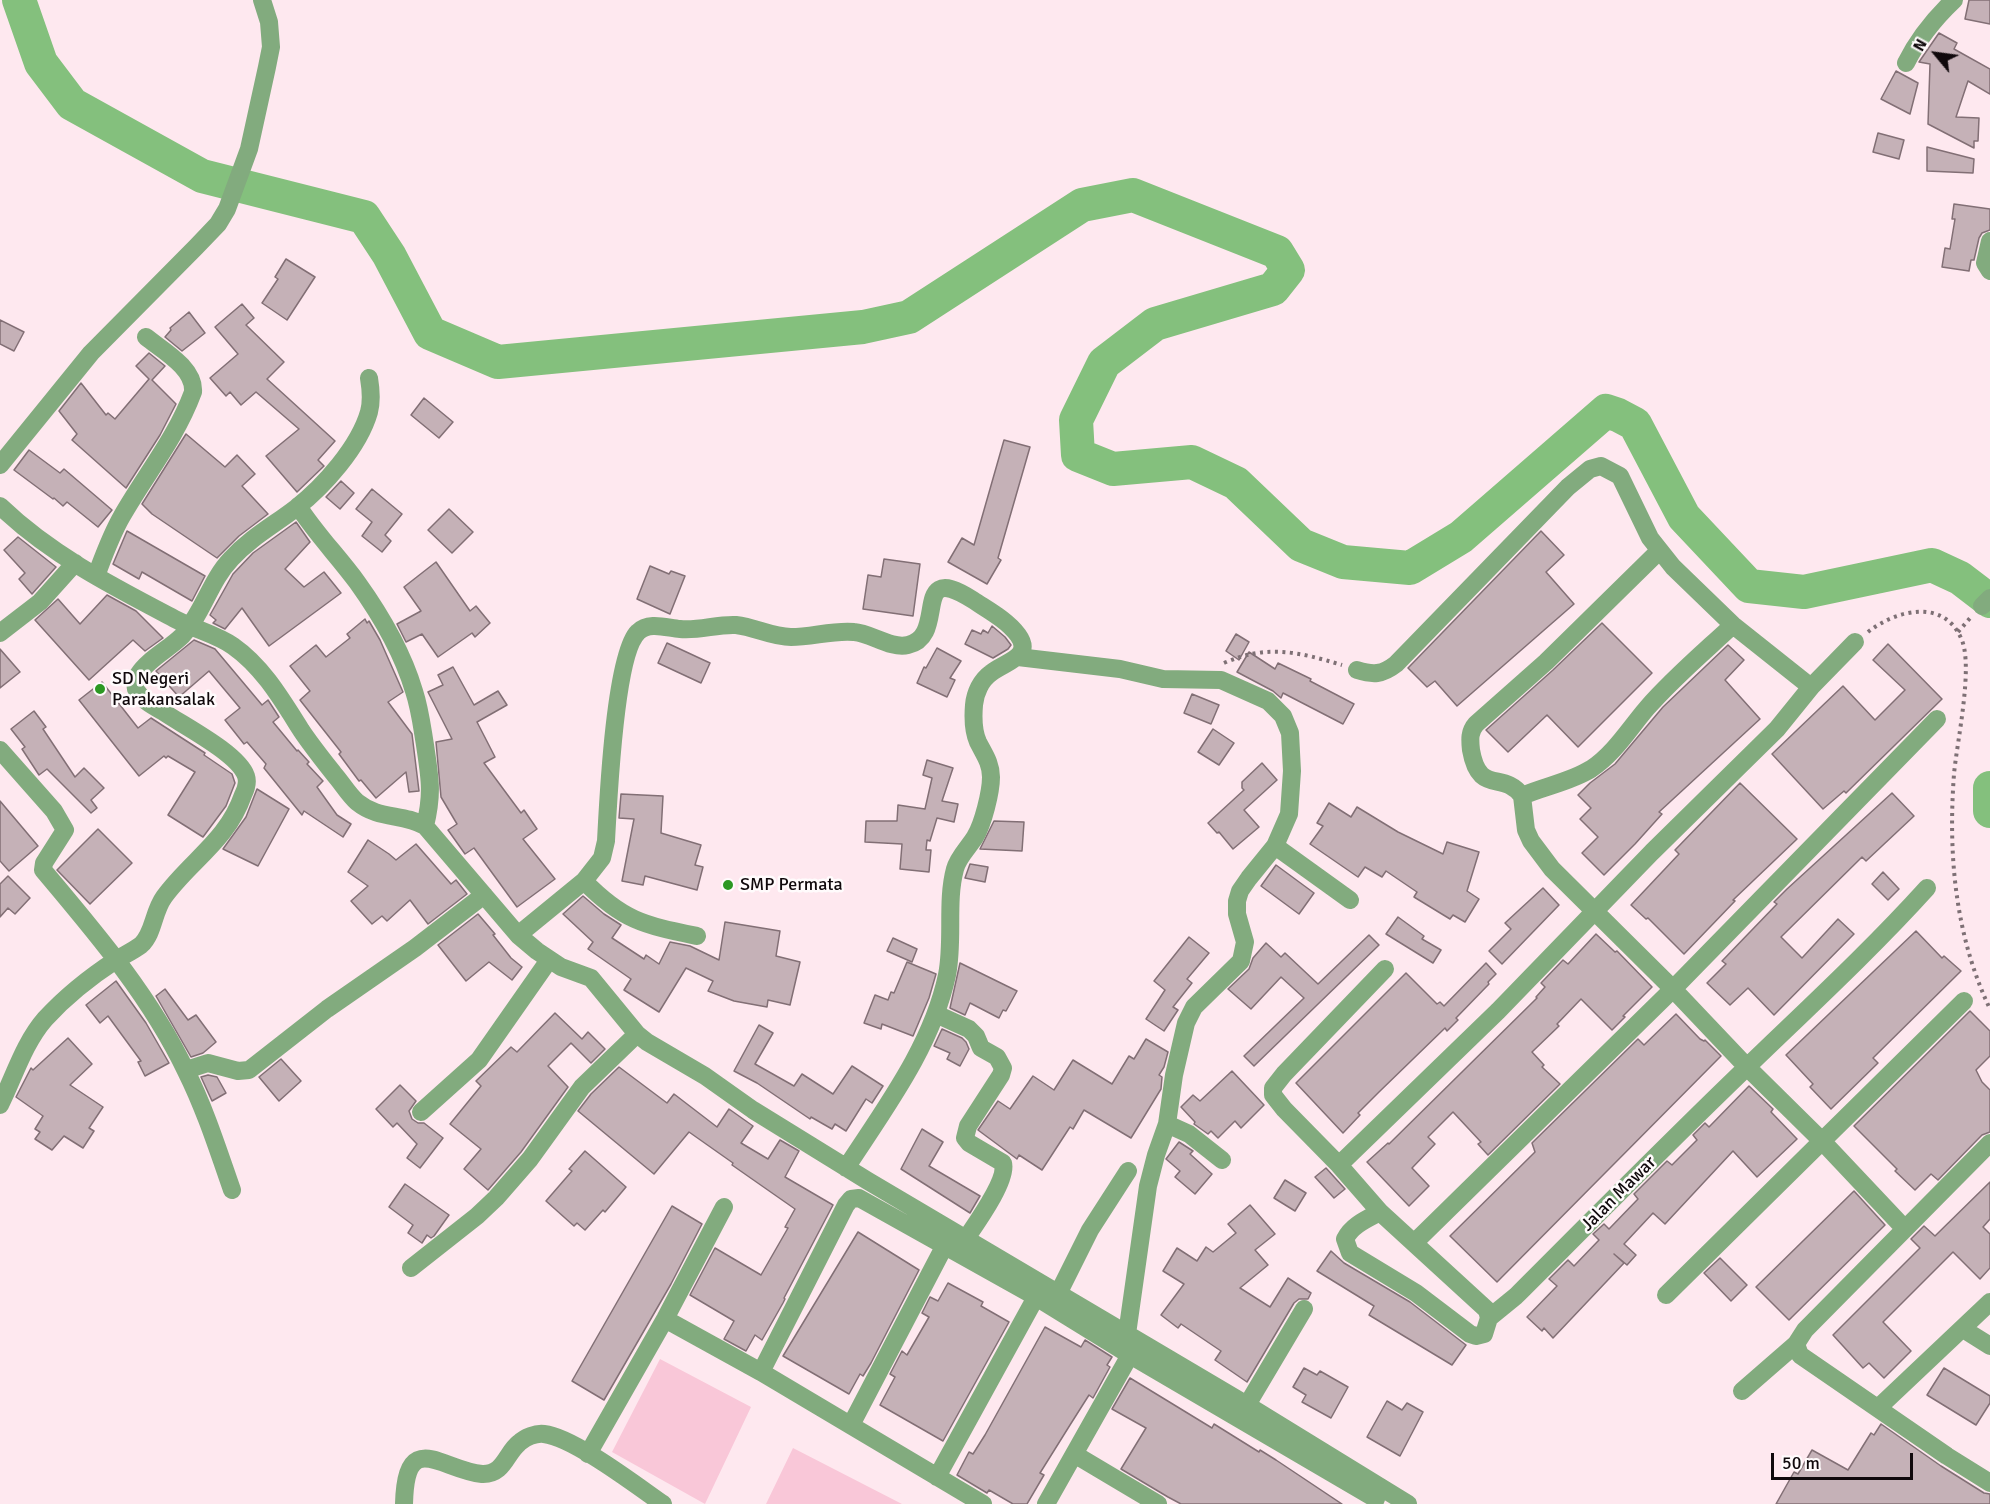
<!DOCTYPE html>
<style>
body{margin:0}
#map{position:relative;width:1990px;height:1504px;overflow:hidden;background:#fee8ef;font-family:Signika,sans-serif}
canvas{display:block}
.north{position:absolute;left:1906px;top:24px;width:60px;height:60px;-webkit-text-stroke:4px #fffbfc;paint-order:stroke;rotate:299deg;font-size:16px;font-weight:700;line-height:24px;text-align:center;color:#10090c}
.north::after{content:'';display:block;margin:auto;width:21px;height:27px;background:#10090c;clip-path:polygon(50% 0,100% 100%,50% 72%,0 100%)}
.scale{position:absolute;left:1771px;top:1453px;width:142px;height:27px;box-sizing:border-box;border:3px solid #10090c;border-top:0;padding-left:8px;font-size:18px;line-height:21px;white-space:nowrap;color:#10090c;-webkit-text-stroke:4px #fffbfc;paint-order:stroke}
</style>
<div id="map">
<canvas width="1990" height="1504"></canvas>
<div class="north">N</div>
<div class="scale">50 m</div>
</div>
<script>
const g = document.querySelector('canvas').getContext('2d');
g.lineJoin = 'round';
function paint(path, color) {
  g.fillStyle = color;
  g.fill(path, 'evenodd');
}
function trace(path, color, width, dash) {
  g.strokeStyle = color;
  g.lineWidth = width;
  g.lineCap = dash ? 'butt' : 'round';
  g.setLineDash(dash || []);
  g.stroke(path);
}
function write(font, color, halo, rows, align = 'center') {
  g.font = font + ' Signika,sans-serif';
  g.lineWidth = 5;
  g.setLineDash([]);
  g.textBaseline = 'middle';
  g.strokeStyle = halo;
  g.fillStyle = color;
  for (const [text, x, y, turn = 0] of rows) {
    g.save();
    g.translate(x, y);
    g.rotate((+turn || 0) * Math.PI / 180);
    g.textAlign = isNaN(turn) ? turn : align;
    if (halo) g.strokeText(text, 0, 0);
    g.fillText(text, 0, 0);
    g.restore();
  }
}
paint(new Path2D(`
 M660 1359 751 1407 705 1504 612 1452Z
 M793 1448 902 1504H766Z`), '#f9c7d8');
trace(new Path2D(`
 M19 0 41 63 72 104 202 176 364 217 389 255 430 333 498 362 863 327 909 317 1082 205 1133 195 1277 252 1288 270 1273 289 1155 324 1104 363 1076 420 1078 455 1113 469 1192 462 1236 483 1301 545 1343 562 1410 568 1461 537 1606 411 1618 415 1635 424 1684 517 1749 586 1804 592 1932 565 1960 578 1990 601
 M1990 788V811`), '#84c07d', 34);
const building = new Path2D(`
 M1969 0H1990V24L1965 19Z
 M1939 33 1957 43 1954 49 1990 69V94L1968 81 1956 117 1979 118 1978 141H1974V148L1928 124 1930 64 1919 62Z
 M1896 71 1918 83 1910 114 1881 99Z
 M1878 133 1904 140 1899 159 1873 152Z
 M1927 147 1974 159 1973 173 1927 171Z
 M1954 204 1990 209V230L1982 233 1979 238 1974 260H1971L1969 271 1942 267 1945 248 1950 249 1955 219H1952Z
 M286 259 315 277 287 320 262 303 278 279 275 277Z
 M242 304 254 318 246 325 284 362 267 379 335 441 318 460 324 466 297 492 266 456 299 429 256 392 241 405 230 392 226 396 210 378 238 354 215 327Z
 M189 312 205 333 182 351 165 337 171 330 170 328Z
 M0 320 24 332 14 351 0 344Z
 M149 353 165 366 152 380 176 404 160 435 126 488 72 440 77 434 59 411 81 383 106 415 108 413 115 419 149 379 136 366Z
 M424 398 453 422 439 438 411 415Z
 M186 434 225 467 237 455 255 474 242 486 268 514 239 536 217 558 152 514 142 504Z
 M1004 440 1030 447 998 558 1001 560 987 584 948 562 962 538 974 545Z
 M29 450 60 473 64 469 112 510 98 527 67 502 63 506 54 498 53 499 14 470Z
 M341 481 354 493 340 509 326 497Z
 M372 489 402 514 385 535 391 541 382 552 362 536 372 522 356 509Z
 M449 509 473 532 452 553 428 530Z
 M296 522 310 542 285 569 304 587 324 572 341 593 269 646 242 608 225 629 213 623 216 620 210 615 233 574 253 553Z
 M127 531 205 576 192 601 142 572 139 579 113 564Z
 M1541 531 1564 555 1546 572 1574 604 1457 706 1435 681 1427 687 1408 668Z
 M18 537 56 567 32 594 19 579 25 573 4 550Z
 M884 559 920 564 913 616 863 609 868 575 881 577Z
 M436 562 470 611 476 606 490 623 475 637 472 633 438 657 422 634 406 642 397 624 421 611 404 587Z
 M650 566 669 574 671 571 685 576 670 614 637 599Z
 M107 595 136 611 163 638 145 651 133 640 89 680 35 620 58 599 80 624Z
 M365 619 367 623 369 621 380 640 403 692 388 702 412 734 419 791 409 792 406 772 376 798 361 780 359 781 339 754 341 752 300 700 310 691 290 666 316 645 326 657 350 638 347 634Z
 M1602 623 1652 673 1578 747 1547 715 1508 752 1486 730 1553 670Z
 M992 626 1005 637 1011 645 1008 649 993 658 965 644 972 630 981 634 983 630 988 633Z
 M1236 634 1249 642 1239 660 1226 651Z
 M194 640 215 649 262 705 268 700 279 717 273 722 297 751 298 750 309 762 307 764 323 781 317 787 337 815 351 824 343 837 304 811 302 815 264 768 266 764 247 742 244 744 225 720 240 708 209 671 179 697 156 671Z
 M667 643 710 663 701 683 658 663Z
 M1888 644 1942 699 1846 793 1844 791 1823 809 1772 754 1843 686 1875 720 1905 690 1873 660Z
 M1728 645 1744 660 1725 680 1760 719 1659 812 1662 814 1635 844 1604 875 1582 853 1598 837 1580 819 1591 808 1578 795 1590 783 1615 764 1663 707Z
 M937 648 961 661 950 678 955 680 947 697 917 683 924 667 926 668Z
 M0 649 20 672 0 688Z
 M1249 652 1275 669 1278 663 1311 679 1310 681 1354 704 1343 724 1283 693 1281 698 1273 691 1237 672Z
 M453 667 474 705 498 691 507 705 477 722 495 757 484 763 521 813 524 810 537 829 523 839 555 879 517 907 474 848 465 854 448 830 457 824 441 797 436 742 452 739 428 692 443 685 438 675Z
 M102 682 138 728 151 718 205 753 204 755 232 774 235 783 226 806 203 837 168 815 195 772 168 756 166 758 164 756 139 776 79 700Z
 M1192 694 1219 705 1211 724 1184 713Z
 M34 711 46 727 43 729 75 777 84 768 104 788 91 800 97 808 91 813 47 769 39 775 22 749 25 747 11 729Z
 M1213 729 1234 743 1219 765 1198 752Z
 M927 760 953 768 942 801 958 804 954 822 937 818 930 841 927 840 926 850H931L929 872 900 869 902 844 865 842 866 821H897L898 805 925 809 932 778 923 775Z
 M1262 763 1277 780 1244 810 1259 827 1233 849 1219 832 1217 833 1208 823 1244 790 1242 788V782Z
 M1740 783 1797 839 1733 900 1735 901 1684 954 1648 918 1646 919 1631 905 1679 854 1675 850Z
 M257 789 289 809 258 866 223 849 246 817Z
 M1892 793 1914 816 1866 861 1862 857 1781 937 1802 958 1838 919 1854 934 1774 1015 1748 988 1730 1005 1707 983 1726 964 1722 961 1777 904 1774 902 1787 889Z
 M621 794 663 796 661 833 701 845 695 865 703 867 697 890 645 876 643 885 622 881 634 819 619 818Z
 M0 801 38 846 9 871 0 861Z
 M1329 803 1351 817 1357 807 1398 832 1443 854 1447 842 1479 852 1467 891 1479 899 1465 922 1453 915 1450 919 1414 897 1417 892 1386 871 1382 877 1365 867 1358 877 1310 844 1323 826 1317 823Z
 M994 821 1024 822 1022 851 980 849Z
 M98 829 132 863 90 904 57 870Z
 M368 840 389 854 396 860 416 844 451 884 456 880 467 894 428 924 410 900 387 921 382 916 372 924 351 901 368 886 348 872Z
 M970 864 988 867 985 882 965 878Z
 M1276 865 1314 893 1299 914 1261 886Z
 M1883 872 1899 889 1888 900 1872 884Z
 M8 876 30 898 15 914 8 908 0 917V884Z
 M1543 888 1559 905 1502 964 1489 951 1511 929 1505 923Z
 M583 896 604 914 621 925 612 938 644 959 646 955 659 964 670 942 690 946 719 960 725 922 780 931 776 956 800 962 790 1005 768 1000 767 1007 734 1001 708 991 713 981 686 968 659 1012 624 990 631 979 588 949 593 942 563 914Z
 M478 914 495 934 493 935 511 958 522 967 512 980 489 962 466 981 438 945Z
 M1398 917 1424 936 1422 939 1441 950 1433 963 1386 934Z
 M1916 931 1942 958 1944 956 1961 971 1873 1058 1878 1063 1831 1109 1810 1087 1813 1084 1786 1055Z
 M1596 934 1615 952 1617 951 1652 987 1623 1016 1625 1017 1612 1030 1581 999 1557 1024 1559 1026 1532 1052 1544 1065 1542 1067 1560 1084 1488 1155 1478 1144 1481 1142 1453 1112 1428 1137 1435 1144 1412 1168 1429 1186 1409 1206 1367 1162 1388 1143 1389 1144 1537 998 1536 997 1545 987 1541 983 1563 960 1568 964Z
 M1369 935 1379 945 1254 1066 1244 1056 1304 998 1281 977 1251 1009 1228 989 1249 969 1253 958 1266 943 1281 957 1285 953 1318 984Z
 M1189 937 1209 953 1187 979 1192 983 1173 1007 1178 1010 1164 1031 1146 1019 1165 990 1154 981Z
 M893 938 917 949 912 962 887 951Z
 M907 962 936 974 929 998 913 1036 882 1024 881 1029 864 1023 875 995 888 1000 891 992 894 993Z
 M960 963 1017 991 1006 1011 1003 1010 999 1018 970 1003 965 1015 950 1008Z
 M1486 963 1496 974 1488 982 1489 984 1456 1018 1458 1020 1447 1031 1445 1028 1379 1092 1358 1113 1360 1115 1343 1133 1296 1083 1406 973 1437 1004 1440 1002 1444 1006Z
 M116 981 146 1023 169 1063 145 1076 138 1062 141 1061 108 1016 100 1023 86 1005Z
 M165 989 188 1020 196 1015 216 1042 203 1053 191 1057 156 996Z
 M1970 1011 1990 1031V1056L1976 1070 1982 1082 1990 1090V1132L1982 1135 1938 1180 1931 1174 1915 1190 1895 1171 1897 1169 1854 1126Z
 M555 1013 582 1039 588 1032 605 1049 591 1063 571 1043 548 1066 568 1087 521 1152 488 1190 464 1169 481 1149 450 1124 481 1086 476 1081 511 1047 517 1052Z
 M1676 1014 1700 1039 1704 1041 1705 1040 1721 1056 1497 1282 1450 1236 1535 1152 1532 1143 1638 1039 1644 1045Z
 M759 1025 773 1033 755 1064 794 1086 802 1074 833 1094 852 1066 883 1086 872 1103 866 1099 846 1131 835 1124 832 1129 811 1117 810 1119 757 1083 734 1071Z
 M942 1029 962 1038 966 1042 969 1049 960 1066 947 1059 950 1053 934 1046Z
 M68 1038 92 1064 70 1085 103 1107 89 1128 94 1131 83 1148 64 1136 52 1150 35 1139 40 1132 35 1129 43 1116 16 1097 31 1068 33 1070Z
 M1146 1039 1168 1052 1164 1067 1159 1075 1162 1077 1161 1089 1131 1138 1084 1110 1073 1129 1070 1127 1042 1170 1019 1155 1017 1159 978 1130 998 1101 1010 1109 1033 1076 1054 1090 1073 1060 1112 1084 1129 1056 1134 1059Z
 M281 1059 301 1081 279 1101 259 1077Z
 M619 1067 667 1103 674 1094 717 1127 729 1109 753 1126 741 1143 768 1159 780 1140 799 1151 785 1177 833 1205 784 1298 785 1299 783 1303 762 1340 755 1335 746 1351 724 1339 734 1321 690 1295 715 1248 761 1275 788 1228 785 1227 795 1209 732 1165 733 1163 689 1132 654 1174 578 1111 591 1094Z
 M1232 1071 1264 1105 1241 1128 1235 1121 1218 1138 1211 1131 1208 1134 1194 1124 1195 1122 1181 1107 1193 1095 1200 1101Z
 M208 1075 217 1077 226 1093 212 1101 201 1077Z
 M400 1085 416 1101 409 1111 412 1119 418 1123H424L443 1138 420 1168 407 1158 417 1144 397 1123 393 1127 376 1109Z
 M1749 1086 1773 1109 1771 1112 1797 1139 1757 1177 1733 1151 1665 1224 1653 1213 1624 1244 1636 1255 1627 1265 1614 1254 1624 1263 1553 1338 1544 1328 1542 1331 1527 1317 1557 1286 1549 1279 1568 1260 1574 1266 1599 1240 1593 1234 1604 1224 1609 1229 1638 1199 1634 1194 1667 1161 1672 1165 1697 1140 1693 1135 1705 1123 1709 1127Z
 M922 1129 943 1142 929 1166 980 1196 970 1213 901 1169Z
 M1179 1142 1193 1151 1190 1154 1212 1174 1195 1194 1175 1177 1180 1171 1166 1159Z
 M585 1151 626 1187 605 1212 603 1210 585 1230 577 1223 574 1226 546 1201 572 1171 569 1169Z
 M1326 1168 1345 1189 1334 1198 1315 1177Z
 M1285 1180 1306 1193 1295 1211 1274 1198Z
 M1990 1182V1219L1983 1227 1990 1234V1268L1980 1279 1953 1252 1883 1322 1911 1351 1884 1378 1869 1363 1863 1368 1833 1335 1920 1248 1911 1239 1924 1226 1935 1236Z
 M405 1184 449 1215 434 1236 431 1238 427 1235 422 1243 408 1233 413 1225 389 1207Z
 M1854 1191 1885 1225 1789 1320 1756 1287Z
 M1250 1205 1275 1234 1255 1250 1268 1265 1240 1288 1270 1307 1288 1278 1311 1293 1308 1299H1299L1294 1303 1247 1382 1215 1360 1221 1351 1181 1324 1178 1328 1161 1315 1184 1284 1163 1271 1177 1248 1197 1261 1206 1247 1213 1252 1236 1233 1228 1224Z
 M672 1206 702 1224 671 1284 604 1400 572 1381Z
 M858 1232 919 1270 871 1363 863 1376 860 1374 849 1394 783 1356Z
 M1331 1251 1344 1263 1410 1302 1466 1345 1452 1365 1369 1315 1374 1306 1317 1271Z
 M1720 1258 1747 1285 1731 1301 1704 1273Z
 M948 1283 983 1302 981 1306 1009 1322 943 1441 880 1405 895 1377 890 1374 902 1351 907 1355 929 1317 922 1313 930 1297 938 1301Z
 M1045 1327 1081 1347 1085 1340 1112 1357 1107 1365 1110 1367 1093 1398 1089 1395 1070 1425 1040 1473 1044 1475 1027 1504H1013L989 1490 987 1493 957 1475 969 1452 973 1454 985 1435Z
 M1304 1368 1317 1375 1320 1371 1348 1387 1331 1418 1302 1402 1306 1395 1293 1387Z
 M1944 1368 1990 1396V1403L1976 1425 1927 1395Z
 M1130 1378 1212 1428 1214 1424 1259 1452 1260 1450 1276 1460 1342 1504H1181L1168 1497 1121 1469 1146 1428 1112 1409Z
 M1387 1401 1402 1410 1407 1403 1423 1412 1400 1456 1367 1437Z
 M1881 1424 1941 1466 1984 1493 1990 1494V1504H1776L1794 1472 1798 1474 1812 1450 1848 1470 1871 1433 1874 1435Z`);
paint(building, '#c5b1b7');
trace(building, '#826f75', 1.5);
trace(new Path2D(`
 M1868 632C1896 610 1943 598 1961 638 1974 665 1957 741 1954 774 1948 855 1955 935 1990 1009
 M1958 632 1971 617
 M1224 663C1267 644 1299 652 1342 665`), '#7e7075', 4, [3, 4.5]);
trace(new Path2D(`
 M1906 63C1918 39 1935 18 1954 0
 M1990 241 1985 263 1990 271
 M0 465 91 353 196 247 218 224 227 209 249 149 267 67 271 47 269 22 262 0
 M0 506C52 556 116 588 179 621 197 630 217 635 233 646 263 667 282 700 301 730 311 745 323 760 334 774 342 783 348 794 357 802 379 820 403 813 425 826L518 935 537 951 561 967 591 978 637 1034 647 1042 705 1076 753 1110 868 1181 1247 1405 1408 1504
 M298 506C316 534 338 556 357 582 380 614 403 654 414 691 420 709 422 727 425 745 430 779 433 793 425 826
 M1659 551 1546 662 1476 724C1469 732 1470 740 1471 750 1479 796 1503 770 1522 796L1526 830 1531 841 1552 869 1673 989 1747 1067 1822 1141 1905 1229
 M96 576C104 555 111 535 122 516 146 474 176 438 193 392 195 368 162 350 146 337
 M1982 606 1990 598
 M0 633 40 602 75 563
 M1018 657 1120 669 1163 679 1221 680 1268 701 1283 716 1290 733 1292 771 1289 814 1275 846 1249 878 1240 891 1237 901V914L1245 942 1241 961 1194 1007 1186 1023 1174 1075 1167 1124 1156 1155 1148 1186 1127 1334
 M1357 670C1373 675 1382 675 1396 664L1568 487 1590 469 1601 466 1620 476 1650 538 1673 567 1733 625 1811 687
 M0 750 54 811 65 830 44 863 43 870C96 933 150 996 186 1071 205 1109 218 1150 232 1190
 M1522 796C1545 786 1570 782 1591 769 1614 754 1629 729 1647 708 1673 678 1704 652 1733 625
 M1275 846 1350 900
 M584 881C623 921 644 925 697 936
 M518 935 584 881 602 858 606 841C608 803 615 654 638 632 649 621 667 628 680 629 699 631 717 624 736 625 755 627 772 637 791 637 812 637 833 630 854 632 871 633 890 649 908 645 949 636 909 559 973 600 988 610 1007 620 1018 635 1034 657 1004 662 991 673 981 680 975 693 974 705 973 717 973 731 978 742 984 754 991 763 991 777 991 792 983 824 975 837 969 847 958 857 955 869 946 902 954 940 947 975 932 1046 885 1108 846 1168
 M936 1014 969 1029 976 1036 981 1048 997 1057 1003 1068 1001 1075 968 1126 965 1138 969 1143 1003 1163C1008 1180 975 1225 965 1240
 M186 1070 208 1063 238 1071 249 1070 327 1009 415 948 484 895
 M0 1105C14 1077 24 1043 45 1019 66 996 90 977 116 960 124 955 133 951 141 945 154 933 153 912 164 897 191 860 227 841 243 795 246 789 248 782 246 776 238 753 182 725 162 711 153 706 140 699 136 689 135 685 136 678 138 675 148 659 169 649 182 636 203 613 210 581 231 559 250 538 274 525 296 508 324 486 359 447 369 412 372 401 371 390 369 378
 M421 1112 479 1060 549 960
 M1167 1124 1189 1134 1222 1160
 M1990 1143 1805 1330 1796 1344 1800 1355 1947 1456 1990 1483
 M1339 1165 1498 1011 1652 852 1777 729 1811 687 1855 642
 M1380 1212C1367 1219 1352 1225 1345 1239L1350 1253 1416 1293 1470 1334 1476 1336 1484 1334 1489 1318 1487 1310 1380 1212 1339 1165 1284 1109 1273 1095V1088L1284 1074 1385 969
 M1414 1243 1673 989 1937 719
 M411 1268 477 1216 496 1198 530 1159 582 1087 637 1034
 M1058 1294 1090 1230 1128 1171
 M1666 1295 1964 1001
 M1489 1318 1516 1296C1592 1220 1668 1143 1746 1068 1807 1009 1870 951 1927 888
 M665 1319 761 1372 983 1504
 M1963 1329 1990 1346
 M761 1372 846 1205 851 1199 859 1198 1036 1297 1130 1355 1376 1499
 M1742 1391 1796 1344
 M1247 1405 1304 1309
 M1879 1407 1990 1302
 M851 1425 945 1245
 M588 1454 665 1319 724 1207
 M1074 1454 1158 1504
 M937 1477 1036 1297
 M404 1504C406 1427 441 1470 482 1474 504 1475 506 1453 519 1443 525 1437 536 1433 544 1434 573 1437 637 1486 663 1504
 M1046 1504 1130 1355`), '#82ab7e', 18);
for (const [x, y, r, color] of [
 [100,689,6,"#2c9823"],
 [728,885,6,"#2c9823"]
]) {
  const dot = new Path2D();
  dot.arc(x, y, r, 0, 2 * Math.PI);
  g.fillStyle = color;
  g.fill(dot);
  trace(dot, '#fffbfc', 2);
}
write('18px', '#10090c', '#fffbfc', [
 ["SD Negeri",112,679],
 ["Parakansalak",112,700],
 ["SMP Permata",740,885]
], 'left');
write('18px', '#10090c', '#fffbfc', [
 ["Jalan Mawar",1619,1194,-45]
]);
</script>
